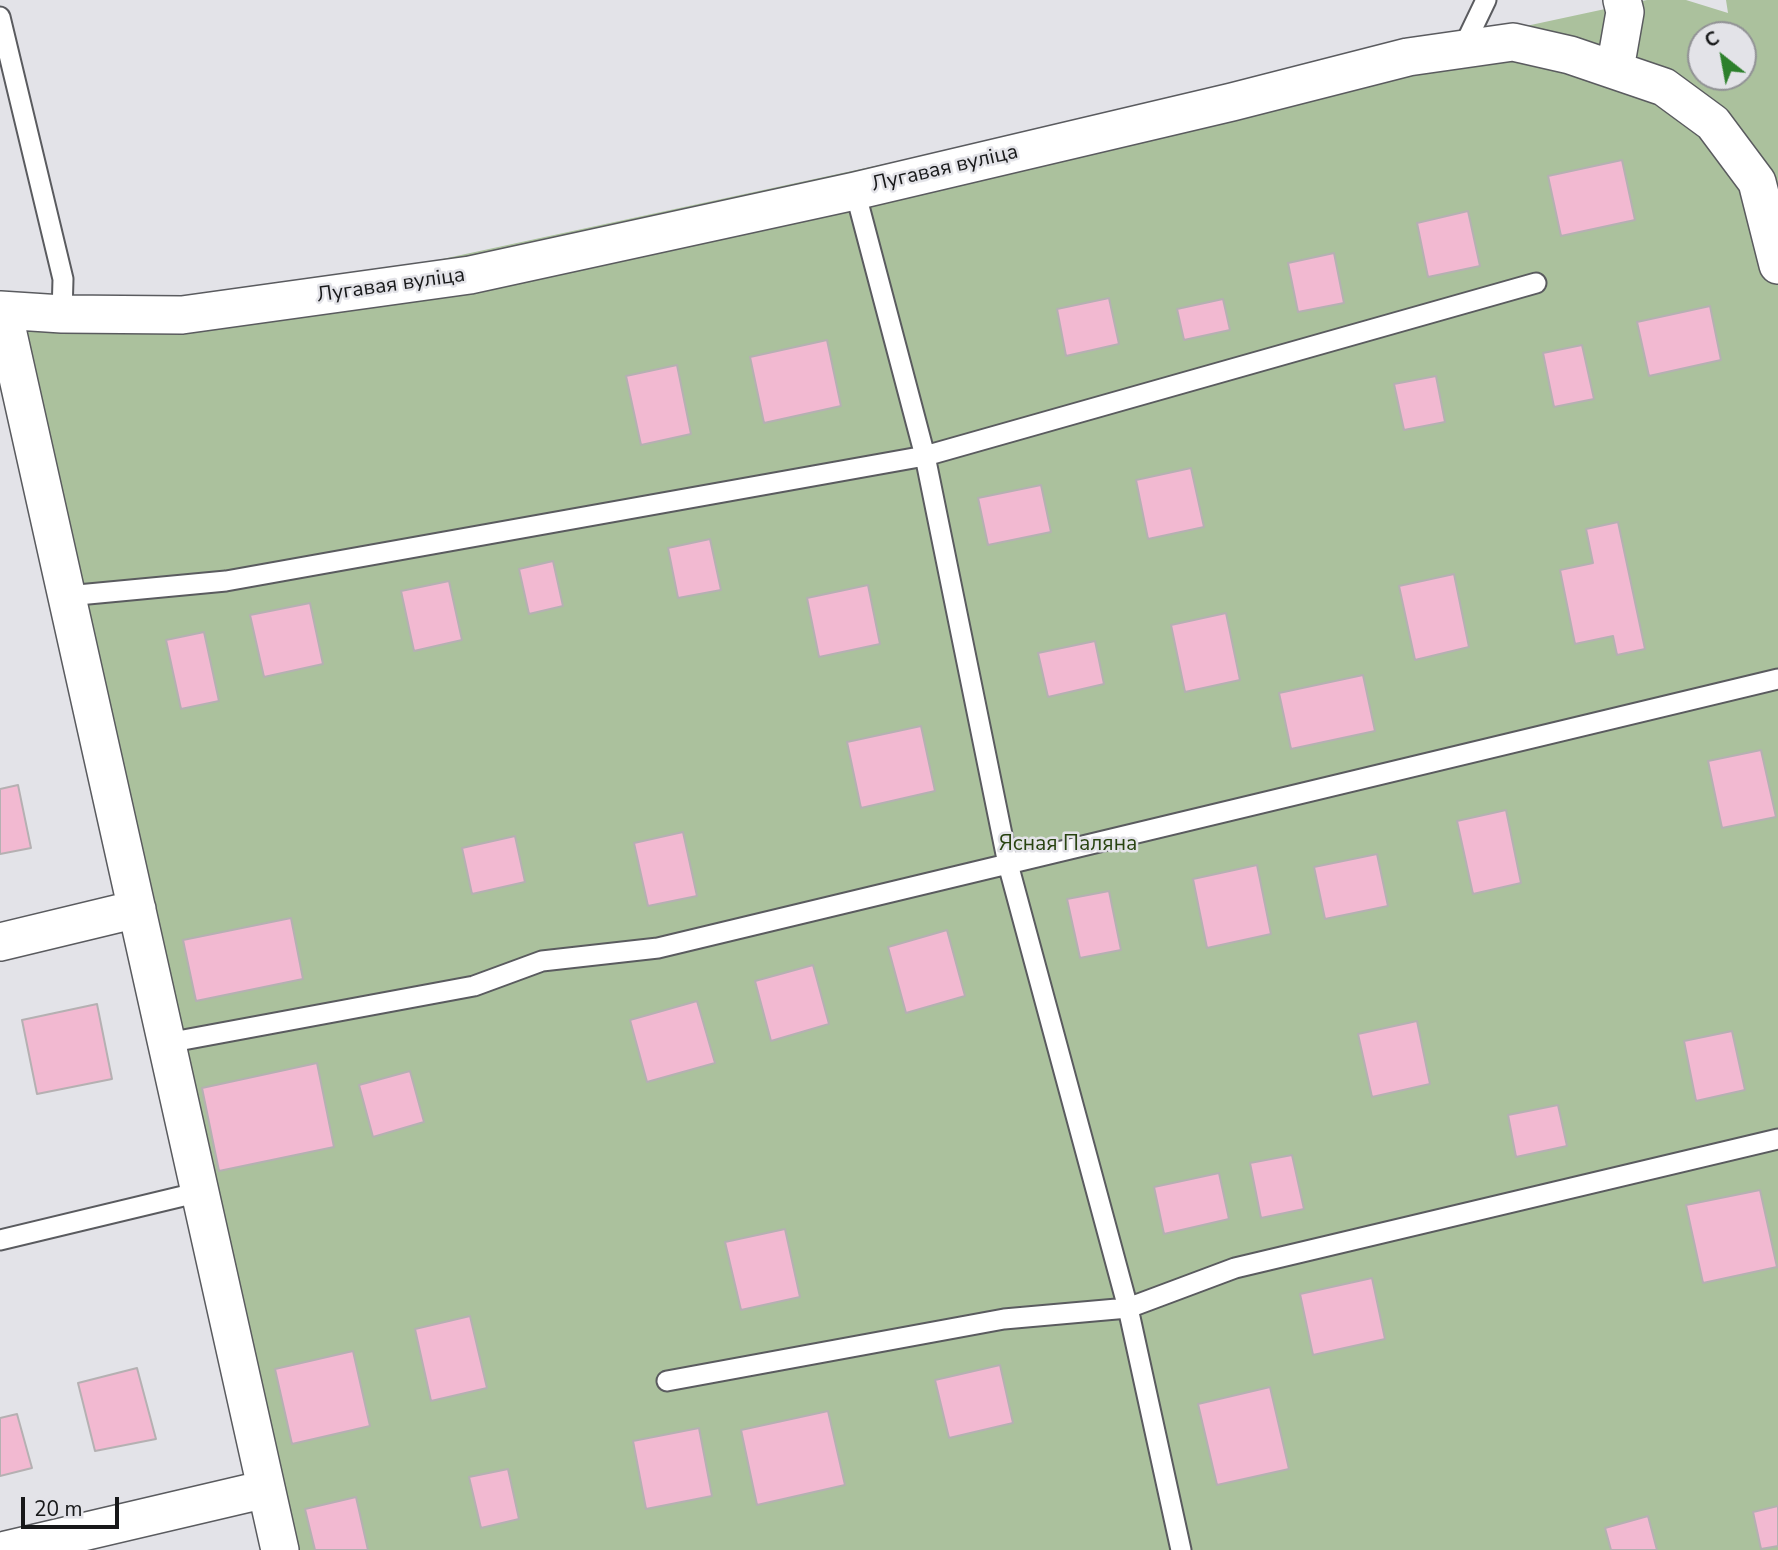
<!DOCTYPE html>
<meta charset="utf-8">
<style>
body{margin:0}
#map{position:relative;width:1778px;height:1550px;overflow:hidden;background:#e3e3e8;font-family:"Nunito Sans",sans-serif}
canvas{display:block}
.north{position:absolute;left:1687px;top:21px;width:70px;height:70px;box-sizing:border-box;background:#e3e3e8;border:2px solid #919295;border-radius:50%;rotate:329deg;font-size:19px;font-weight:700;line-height:28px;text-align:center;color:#171819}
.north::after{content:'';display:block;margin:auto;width:24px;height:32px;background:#2d802c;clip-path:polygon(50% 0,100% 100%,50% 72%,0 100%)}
.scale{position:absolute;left:21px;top:1497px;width:98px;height:32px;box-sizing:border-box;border:4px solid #171819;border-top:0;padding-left:9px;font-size:21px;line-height:24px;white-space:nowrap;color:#171819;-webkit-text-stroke:5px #e3e3e8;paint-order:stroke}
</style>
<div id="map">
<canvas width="1778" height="1550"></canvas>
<div class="north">С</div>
<div class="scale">20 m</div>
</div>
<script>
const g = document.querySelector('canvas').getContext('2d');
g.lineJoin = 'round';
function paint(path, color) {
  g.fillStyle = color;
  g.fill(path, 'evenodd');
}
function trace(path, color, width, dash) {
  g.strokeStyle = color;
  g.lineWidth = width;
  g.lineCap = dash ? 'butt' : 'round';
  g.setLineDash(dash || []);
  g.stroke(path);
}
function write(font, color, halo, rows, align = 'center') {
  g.font = font + ' "Nunito Sans",sans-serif';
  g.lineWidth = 5;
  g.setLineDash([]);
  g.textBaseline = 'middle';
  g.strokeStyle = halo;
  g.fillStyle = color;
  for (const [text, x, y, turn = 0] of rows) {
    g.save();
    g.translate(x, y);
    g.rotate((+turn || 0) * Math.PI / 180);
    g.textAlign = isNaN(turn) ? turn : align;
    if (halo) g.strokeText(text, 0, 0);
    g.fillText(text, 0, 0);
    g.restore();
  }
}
paint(new Path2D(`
 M1647 0H1686L1728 13 1726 0H1778V1550H280L3 311 182 315ZM1701 35H1743V77H1701Z`), '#abc19d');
const building = new Path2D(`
 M1622 160 1635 220 1561 236 1548 176Z
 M1468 211 1480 266 1428 277 1417 223Z
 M1334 253 1344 303 1298 312 1288 263Z
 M1109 298 1119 344 1066 356 1057 309Z
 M1223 299 1230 330 1184 340 1177 309Z
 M1710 306 1721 360 1649 376 1637 322Z
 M827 340 841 406 764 423 750 357Z
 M1582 345 1594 399 1554 407 1543 353Z
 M677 365 691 434 641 445 626 376Z
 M1436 376 1445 422 1404 430 1394 384Z
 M1191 468 1204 527 1148 539 1136 480Z
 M1041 485 1051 532 988 545 978 498Z
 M1618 522 1645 649 1617 655 1613 636 1575 644 1560 570 1593 563 1586 529Z
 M710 539 721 590 678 598 668 548Z
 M553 561 563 606 529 614 519 569Z
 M1454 574 1469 647 1415 660 1399 586Z
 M449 581 462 640 414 651 401 591Z
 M868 585 880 644 819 657 807 598Z
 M310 603 323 664 264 677 250 615Z
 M1226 613 1240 680 1185 692 1171 625Z
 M204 632 219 701 181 709 166 640Z
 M1095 641 1104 684 1048 697 1038 653Z
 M1363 675 1375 731 1291 749 1279 693Z
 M921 726 935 791 861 808 847 742Z
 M1761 750 1776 817 1722 828 1708 761Z
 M18 785 31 848 0 854V789Z
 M1506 810 1521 883 1473 894 1457 821Z
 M683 832 697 896 648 906 634 843Z
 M515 836 525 882 472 894 462 848Z
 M1377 854 1388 906 1325 919 1314 867Z
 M1257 865 1271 934 1207 948 1193 879Z
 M1109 891 1121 950 1080 958 1067 899Z
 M291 918 303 979 196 1001 183 940Z
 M947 930 965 996 906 1013 888 947Z
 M813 965 829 1024 771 1041 755 981Z
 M697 1001 715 1063 647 1082 630 1020Z
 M97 1004 112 1079 37 1094 22 1020Z
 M1417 1021 1430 1084 1372 1097 1358 1034Z
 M1732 1031 1745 1090 1696 1101 1684 1041Z
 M317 1063 334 1147 219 1171 202 1088Z
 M410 1071 424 1122 373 1137 359 1085Z
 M1558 1105 1567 1146 1516 1157 1508 1115Z
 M1292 1155 1304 1209 1261 1218 1250 1163Z
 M1219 1173 1229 1219 1164 1234 1154 1187Z
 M1760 1190 1777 1267 1703 1283 1686 1205Z
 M785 1229 800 1297 741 1310 725 1242Z
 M1372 1278 1385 1339 1313 1355 1300 1294Z
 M470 1316 487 1388 431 1401 415 1329Z
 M353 1351 370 1426 292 1444 275 1369Z
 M1000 1365 1013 1423 949 1438 935 1380Z
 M137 1368 156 1439 95 1451 78 1383Z
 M1270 1387 1289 1469 1217 1485 1198 1404Z
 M828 1411 845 1485 757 1505 741 1430Z
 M17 1414 32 1468 0 1476V1418Z
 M699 1428 712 1496 646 1509 633 1441Z
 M508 1469 519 1519 481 1528 469 1477Z
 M356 1497 368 1550H315L305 1509Z
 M1778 1506V1546L1761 1549 1753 1512Z
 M1648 1516 1657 1550H1611L1605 1528Z`);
paint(building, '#f2b9d1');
trace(building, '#b5b0b2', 2);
const service = new Path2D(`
 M0 17 63 279 62 314
 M1462 50 1486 0
 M855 191 925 456 1008 864 1128 1308 1181 1550
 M67 596 226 581 925 456 1536 283
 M167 1043 474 986 542 961 658 948 1778 679
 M0 1240 200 1192
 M667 1381 1004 1319 1128 1308 1235 1268 1778 1139`);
const minor = new Path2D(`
 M1615 69 1625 12 1622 0
 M0 310 62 314 182 315 470 275 855 191 1232 102 1408 57 1513 42 1570 55 1664 87 1713 123 1757 182 1778 265
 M3 311 280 1550
 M0 942 137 909
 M6 1550 266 1489`);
trace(service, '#5a5b5f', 23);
trace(minor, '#5a5b5f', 40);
trace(service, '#fff', 19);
trace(minor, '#fff', 37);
write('21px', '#171819', '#e3e3e8', [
 ["Лугавая вуліца",945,169,-13],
 ["Лугавая вуліца",391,286,-8]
]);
write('21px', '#284310', '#e3e3e8', [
 ["Ясная Паляна",1068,845]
]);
</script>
